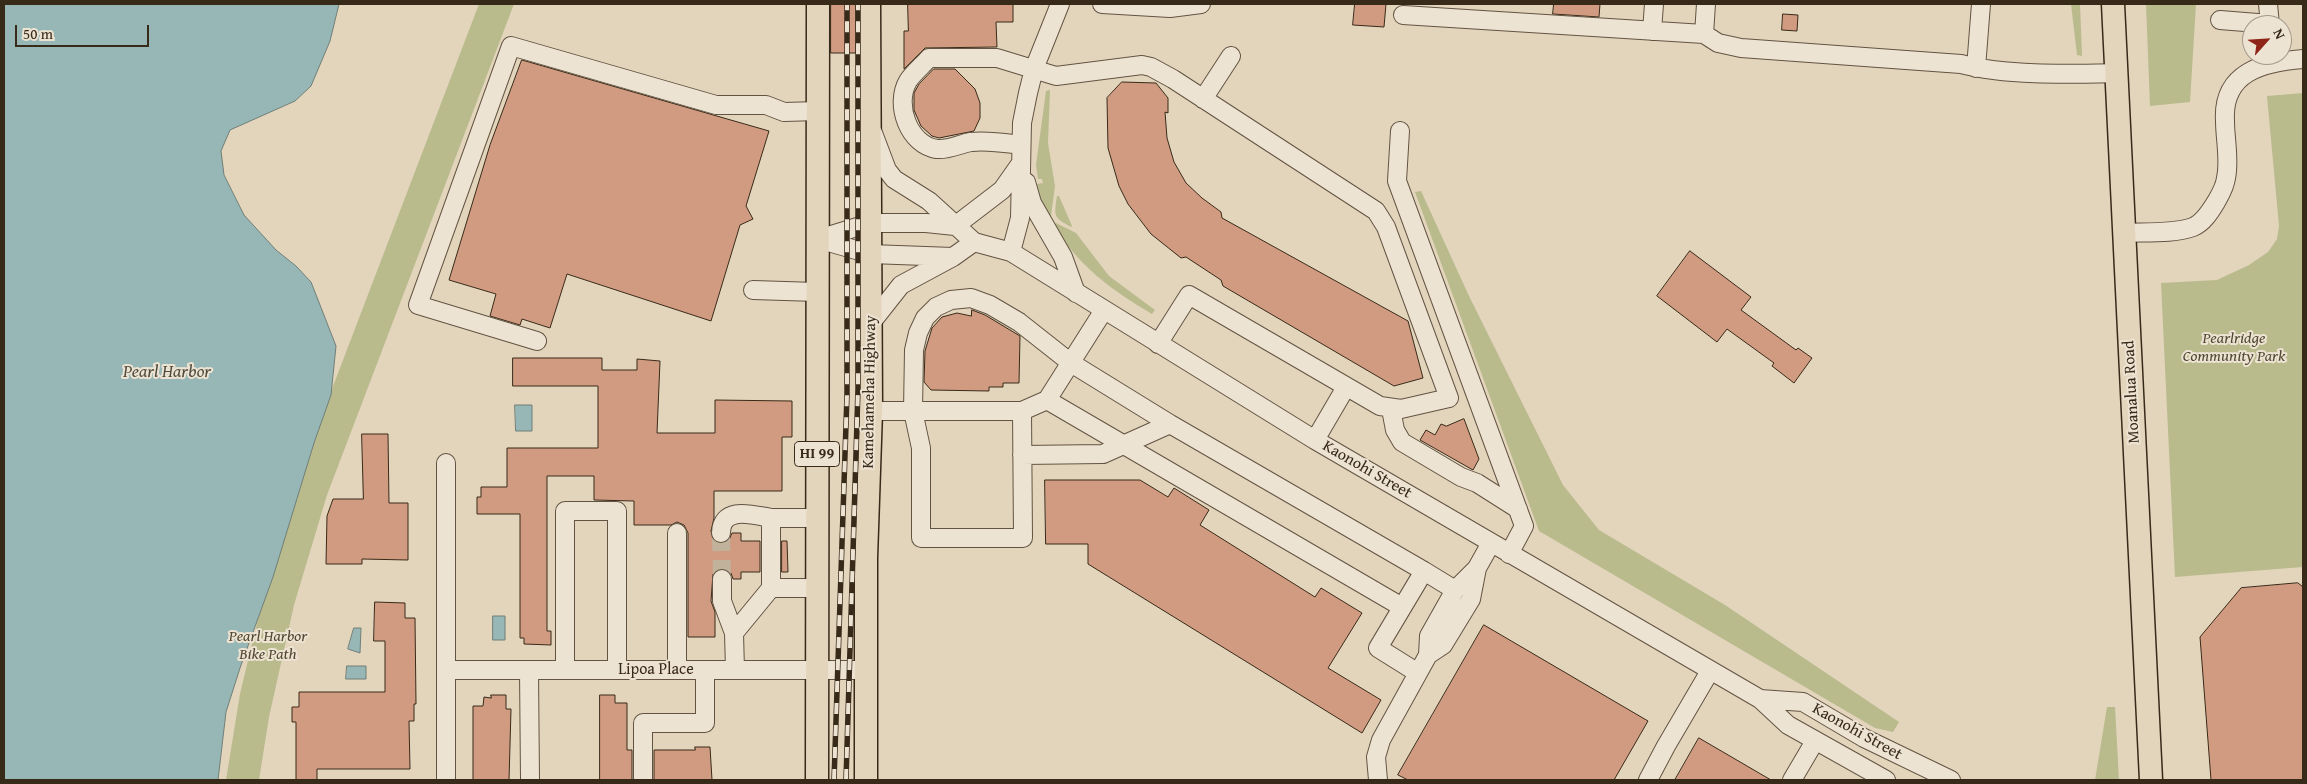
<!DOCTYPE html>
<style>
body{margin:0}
#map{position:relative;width:2307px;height:784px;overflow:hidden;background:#e3d4bc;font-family:"Gentium Book Plus",serif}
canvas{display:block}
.frame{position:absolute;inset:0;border:5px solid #382a19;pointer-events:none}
.north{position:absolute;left:2242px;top:15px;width:50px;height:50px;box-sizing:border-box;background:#ede3d3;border:1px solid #a59989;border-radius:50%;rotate:64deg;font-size:14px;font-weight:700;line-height:20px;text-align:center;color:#382a19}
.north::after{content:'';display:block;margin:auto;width:18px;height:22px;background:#8f2418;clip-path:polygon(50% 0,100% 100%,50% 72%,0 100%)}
.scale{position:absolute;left:15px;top:25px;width:134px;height:22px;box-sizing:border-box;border:2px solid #382a19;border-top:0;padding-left:6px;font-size:15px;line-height:18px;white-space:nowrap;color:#382a19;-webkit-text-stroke:4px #ede3d3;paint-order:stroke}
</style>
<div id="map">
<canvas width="2307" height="784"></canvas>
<div class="frame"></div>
<div class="north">N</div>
<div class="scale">50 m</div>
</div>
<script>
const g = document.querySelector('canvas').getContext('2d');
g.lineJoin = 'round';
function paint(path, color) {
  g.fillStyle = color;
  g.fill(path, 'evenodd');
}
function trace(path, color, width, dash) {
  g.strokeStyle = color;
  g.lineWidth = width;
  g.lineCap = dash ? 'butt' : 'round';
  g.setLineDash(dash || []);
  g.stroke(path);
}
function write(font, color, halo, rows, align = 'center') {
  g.font = font + ' "Gentium Book Plus",serif';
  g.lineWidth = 4;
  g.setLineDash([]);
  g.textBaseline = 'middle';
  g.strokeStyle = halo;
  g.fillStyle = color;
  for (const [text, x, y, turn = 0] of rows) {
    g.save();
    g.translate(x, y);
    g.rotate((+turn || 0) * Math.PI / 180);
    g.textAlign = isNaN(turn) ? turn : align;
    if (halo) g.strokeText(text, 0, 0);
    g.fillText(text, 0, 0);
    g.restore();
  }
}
paint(new Path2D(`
 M479 4H514L327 495 294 605 269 717 259 780H226L240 694 267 581 314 436Z
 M2071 4H2080L2082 56 2077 55Z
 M2146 4H2196L2190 102 2150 106Z
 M1050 90 1048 143 1055 186 1051 216 1048 217 1041 202 1037 184 1043 183 1042 179H1038L1036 165 1046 91Z
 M2303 93V567L2175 577 2161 283 2217 280 2249 265 2268 252 2277 239 2279 226 2267 96Z
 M1421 191 1469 296 1563 485 1599 530 1725 605 1899 722 1893 732 1875 728 1539 531 1415 192Z
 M1057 196H1059L1072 226 1071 227C1053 217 1054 216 1057 196Z
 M1056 223 1076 233 1109 276 1155 310 1152 314C1110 289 1080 267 1053 225Z
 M2107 707H2115L2119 780H2095Z`), '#b9bb8d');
const water = new Path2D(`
 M4 4H339L330 41 311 86 295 101 230 130 221 151 224 175 244 215 276 250 296 266 311 282 336 346 331 395 314 443 273 577 240 668 226 712 218 780H4Z
 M515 405H532V431H516Z
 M493 616H505V640H493Z
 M354 628H361L360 653 348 649Z
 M347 666H366V679H346Z`);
paint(water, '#96b7b5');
trace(water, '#707f77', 1);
const building = new Path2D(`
 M831 4H856V53H831Z
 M908 4H1013V22H996L997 47 925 48 904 69V31H908Z
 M1355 4H1386L1384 27 1353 25Z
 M1554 4H1600L1599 17 1553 14Z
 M1783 14 1798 15 1797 31 1782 30Z
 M522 60 769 131 746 206 753 219 740 225 711 321 567 274 550 328 522 319 520 325 490 316 496 294 449 280 490 145Z
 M934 69H955L975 89 980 103V118L974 131 939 138 932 136 921 126 914 110V93L919 84Z
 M1122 82 1156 83 1168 98V113L1165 112 1167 138 1174 162 1186 183 1202 198 1221 212 1222 218 1408 321 1423 378 1394 386 1223 286 1221 280 1186 257 1181 258 1151 234 1128 204 1119 186 1108 148 1107 98Z
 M1690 251 1751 297 1741 310 1796 350 1798 348 1812 358 1794 383 1772 366 1774 363 1727 329 1717 342 1657 296Z
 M972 310 985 315 1020 336 1019 383H1003V387H989V391L931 390 924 382 925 351 932 328 942 317 957 313 971 316Z
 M513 358H602V370H637V359L660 361 657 433H715V400L792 401V437H782V491H714V518L711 531 714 541 724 543 729 540 732 533H741V541H760V572H741V579H733L731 573 722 568 717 570 713 574 711 601 715 612V637H688V533L684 525 677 522 671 525H634V501L594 500V476H547V631H551V645L524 644V638H520V514H477V497H481V487H507V448H598V386H513Z
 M1464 419 1479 459 1473 470 1420 440 1426 430 1435 435 1441 424 1446 426Z
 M362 434H388L389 503H408V560L362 559V564H326L327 516 333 499H363Z
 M1045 480H1140L1168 497 1174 488 1209 510 1200 525 1315 597 1321 588 1362 613 1328 668 1381 700 1362 733 1088 564V544H1046Z
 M782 541H787L788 572H782Z
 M2298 583 2303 587V780H2211L2200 637 2241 588Z
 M375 602 405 603V618H415L416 704H414V721H409L410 769H317V780H296V722H292V707H299V692H385V641H374Z
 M1484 625 1648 721 1614 780H1408L1398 775Z
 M491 695H506V709H511L509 780H473V706H483L484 697 491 698Z
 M600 695H615V703H627V750H632V780H600Z
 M1699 738 1771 780H1675Z
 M695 747H710L712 780H654V750H695Z`);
paint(building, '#d09b80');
trace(building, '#382a19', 1);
trace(new Path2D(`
 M721 533 722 579`), '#c1b29b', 18, [18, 9]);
const minor = new Path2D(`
 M1102 4 1170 8 1201 4
 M2268 4 2270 25
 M1403 15 1704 34 1718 43 1741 48 1961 64C2007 76 2070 74 2117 73
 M2220 20 2270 24
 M1652 31 1654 4
 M1704 34 1706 4
 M1976 68 1981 4
 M1203 99 1231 56
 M1400 131 1397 181 1524 526 1509 554
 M873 133 887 170 894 179 929 201 974 242 1011 252 1315 440 1760 699 1788 725 1886 780
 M1021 145C1005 143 987 140 971 142 959 144 950 150 937 149 909 145 894 105 908 81 913 73 923 65 929 58H997L1056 76 1142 65 1151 67 1173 79 1376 211 1386 227 1449 398 1401 409 1380 406 1189 295 1158 344
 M1026 182 1032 203 1063 257 1076 293
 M955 226 1002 190 1021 163
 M2124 233C2143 232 2175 234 2193 227 2203 223 2210 212 2216 202 2220 195 2225 187 2226 178 2230 160 2225 139 2225 121 2222 72 2263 62 2303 59
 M818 239 870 223H926L955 226
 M818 239 870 254 953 257
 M1011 252 1020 218 1022 123 1028 93 1034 69 1060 4
 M753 290 817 292
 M871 323 901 285 953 257 974 242
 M537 341 418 305 511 46 716 105H766L784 112 818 111
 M1047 400 1402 607
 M1391 409 1395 430 1402 442 1461 477 1477 483 1518 509
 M871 411H1022L1047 400 1104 310
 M1022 411 1023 538H921V448L913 411 914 350 918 333 925 318 936 307 951 300 971 298 990 305 1019 322 1071 363 1170 424 1424 571
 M1315 440 1346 387
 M1022 455 1103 454 1170 424
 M817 518H771V588H817
 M677 533V670
 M721 533C722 505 753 515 771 518
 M722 579V601L734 633
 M1428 655 1429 636 1455 590 1477 568 1491 543
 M446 670H866
 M529 670 530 780
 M565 670V511H617V670
 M735 670 734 633 771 588
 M1418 673 1378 648 1424 571 1455 590
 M1760 699 1803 702 1864 738 1951 780
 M446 780V463
 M643 780V723H705V670
 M1378 780 1376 757 1381 740 1428 655 1443 645 1471 599 1477 568
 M1648 780 1666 746 1710 671
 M1792 780 1815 741`);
const major = new Path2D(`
 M2113 4 2151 780
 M817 780 818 4
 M866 780V558L871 411 869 4`);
trace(minor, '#635442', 20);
trace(major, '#382a19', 25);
trace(minor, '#ede3d3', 18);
trace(major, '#e3d4bc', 22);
const rail = new Path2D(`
 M834 780 847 395V4
 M846 780 858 389V4`);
trace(rail, '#382a19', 5.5);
trace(rail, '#ede3d3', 4, [11]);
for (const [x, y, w] of [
 [817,454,45]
]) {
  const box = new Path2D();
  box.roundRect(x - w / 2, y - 12.5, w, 25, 4);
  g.fillStyle = '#ede3d3';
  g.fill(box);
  trace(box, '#382a19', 1);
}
write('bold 15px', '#382a19', null, [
 ["HI 99",817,454]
]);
write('italic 16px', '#524730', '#ede3d3', [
 ["Pearlridge",2234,339],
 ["Community Park",2234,357],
 ["Pearl Harbor",268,637],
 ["Bike Path",268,655]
]);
write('16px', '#382a19', '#ede3d3', [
 ["Kamehameha Highway",870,392,-89],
 ["Moanalua Road",2132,392,-93],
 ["Kaonohi Street",1367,470,30],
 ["Lipoa Place",656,670],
 ["Kaonohi Street",1857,732,29]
]);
write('italic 18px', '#504d40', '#ede3d3', [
 ["Pearl Harbor",167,372]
]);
</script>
